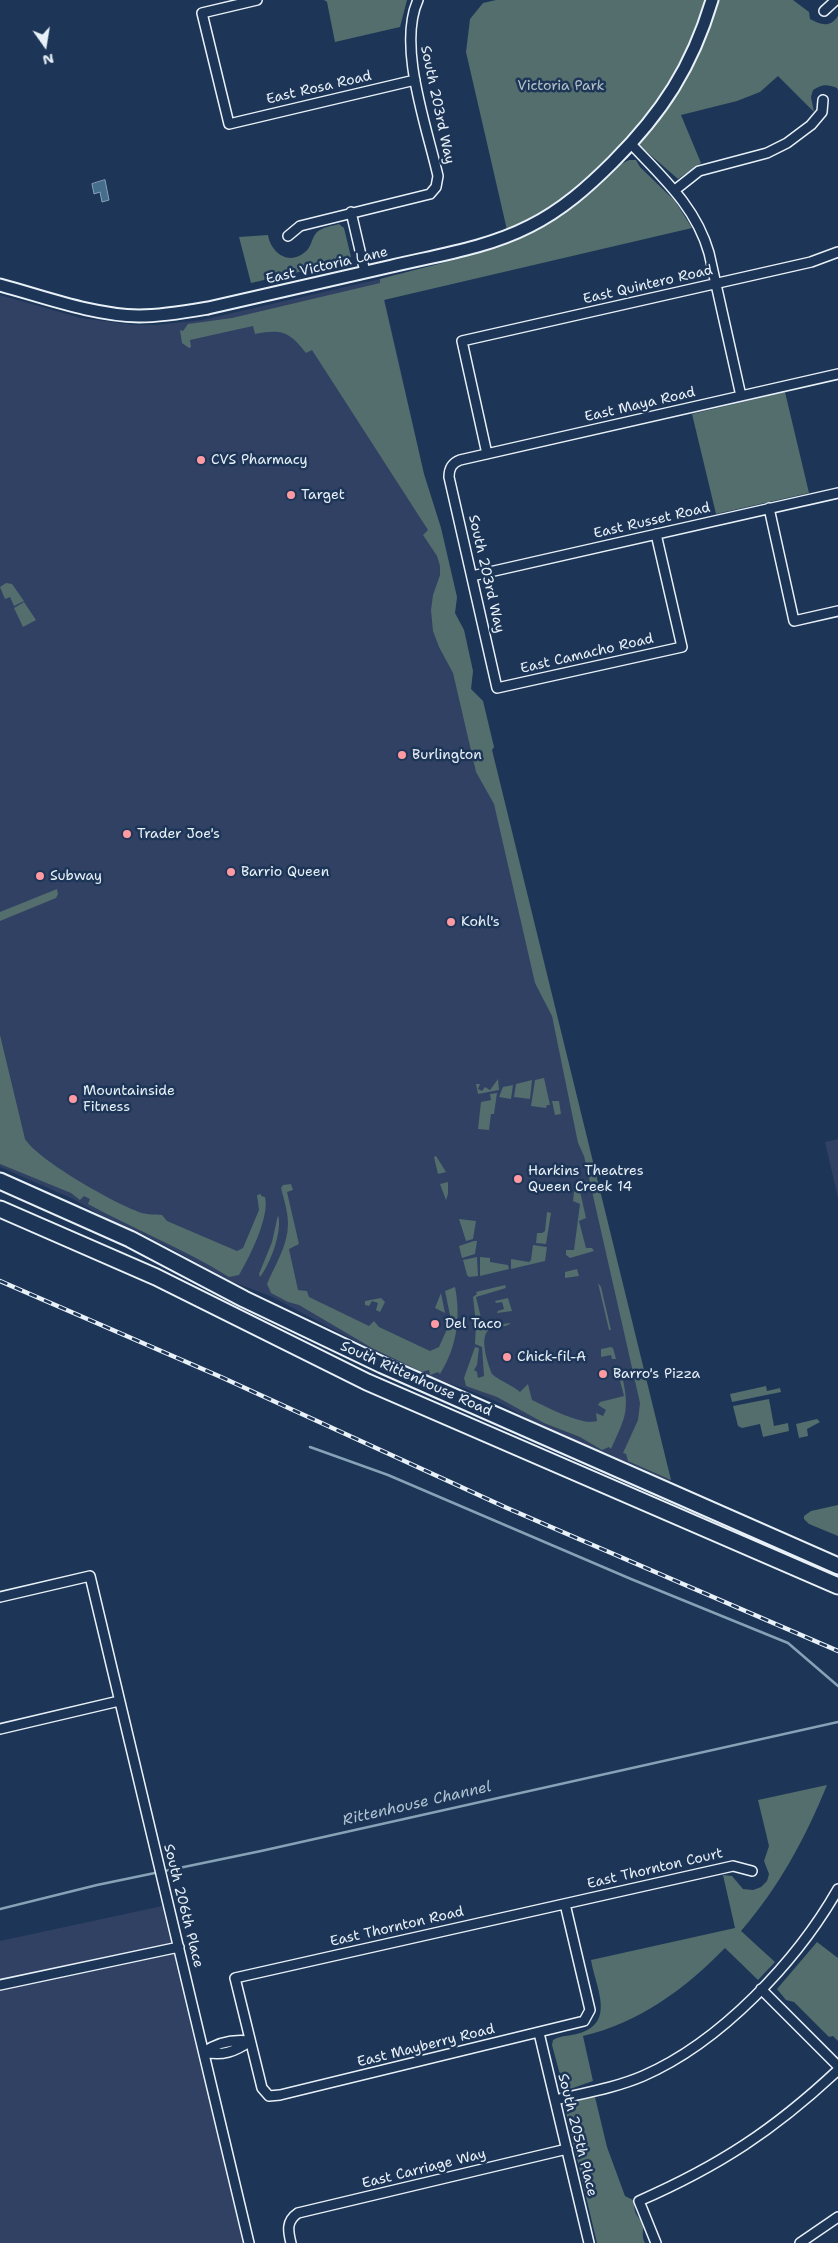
<!DOCTYPE html>
<style>
body{margin:0}
#map{position:relative;width:838px;height:2243px;overflow:hidden;background:#1d3557;font-family:"Shantell Sans",sans-serif}
canvas{display:block}
.north{position:absolute;left:20px;top:20px;width:50px;height:50px;-webkit-text-stroke:4px #1d3557;paint-order:stroke;rotate:167deg;font-size:14px;font-weight:700;line-height:20px;text-align:center;color:#e8f1f8}
.north::after{content:'';display:block;margin:auto;width:18px;height:22px;background:#e8f1f8;clip-path:polygon(50% 0,100% 100%,50% 72%,0 100%)}
</style>
<div id="map">
<canvas width="838" height="2243"></canvas>
<div class="north">N</div>
</div>
<script>
const g = document.querySelector('canvas').getContext('2d');
g.lineJoin = 'round';
function paint(path, color) {
  g.fillStyle = color;
  g.fill(path, 'evenodd');
}
function trace(path, color, width, dash) {
  g.strokeStyle = color;
  g.lineWidth = width;
  g.lineCap = dash ? 'butt' : 'round';
  g.setLineDash(dash || []);
  g.stroke(path);
}
function write(font, color, halo, rows, align = 'center') {
  g.font = font + ' "Shantell Sans",sans-serif';
  g.lineWidth = 5;
  g.setLineDash([]);
  g.textBaseline = 'middle';
  g.strokeStyle = halo;
  g.fillStyle = color;
  for (const [text, x, y, turn = 0] of rows) {
    g.save();
    g.translate(x, y);
    g.rotate((+turn || 0) * Math.PI / 180);
    g.textAlign = isNaN(turn) ? turn : align;
    if (halo) g.strokeText(text, 0, 0);
    g.fillText(text, 0, 0);
    g.restore();
  }
}
paint(new Path2D(`
 M380 279 424 474 441 528 457 597 455 613 464 630 473 671 471 689 483 701 494 747 492 750 671 1480 669 1483 536 1423 500 1403 466 1389 432 1378 397 1363 270 1296 228 1280 172 1249 100 1215 73 1199 0 1167V295L81 318 134 325H155L202 320Z
 M838 1139V1198L825 1142Z
 M162 1906 243 2243H0V1941Z`), '#304164');
paint(new Path2D(`
 M324 0H407L400 27 335 42 327 2Z
 M496 0H705L697 31 667 93 643 122 609 160 579 188 538 214 507 230 466 52 470 19 483 3Z
 M718 0H793L809 12 810 19C821 25 830 28 838 16V90L837 88C827 84 822 84 813 90L811 97 814 112 778 76 760 92 737 101 681 115 701 163 678 179 639 145C681 96 699 61 718 0Z
 M629 160H636L640 167 675 201 692 228 384 300 424 474 441 528 457 597 455 613 464 630 473 671 471 689 483 701 494 747 492 750 671 1480 628 1461 626 1454 623 1453 638 1420 640 1403 584 1156 578 1143 552 1016 535 983 494 804 476 772 453 673 439 647 433 631 431 610 433 595 440 575V566L437 556 423 535 428 530 312 350 306 353C289 331 281 329 255 334L253 326 190 340 191 347 189 348 182 343 180 330 183 331 188 324 232 318 380 283V279C439 263 501 252 554 220 579 205 600 185 621 164Z
 M339 224 344 228 351 257 347 261 251 283 239 237 268 235C271 253 289 266 305 252 312 247 311 238 317 232 323 227 332 226 339 224Z
 M785 392 809 493 716 514 692 414Z
 M6 583 12 584 24 601 14 606 10 597 5 599 0 587Z
 M24 602 36 620 23 627 14 608Z
 M57 889 58 894 56 898 0 921V912Z
 M0 1035 25 1139C39 1161 117 1205 142 1213 149 1215 155 1214 162 1215L167 1221 237 1251 243 1248 259 1210 257 1195 261 1194V1196L265 1197C270 1217 249 1258 239 1275L229 1277C184 1249 134 1229 88 1204L90 1199 84 1196 80 1200 71 1193 0 1164Z
 M544 1078 550 1105H547L546 1108 531 1106 535 1080Z
 M498 1079 499 1090 478 1094 476 1084H480L478 1089 482 1091 485 1087 490 1090Z
 M532 1080 530 1099 514 1097 516 1084Z
 M513 1085 511 1099 499 1097 503 1087Z
 M497 1093 494 1114H491L489 1130 478 1129 481 1102 491 1100 490 1094Z
 M552 1101H559L561 1114 555 1115Z
 M436 1156 446 1172 438 1174 434 1157Z
 M448 1182V1194L446 1200 440 1184Z
 M291 1184 293 1190 287 1192 299 1244 289 1249 298 1290 307 1291 309 1297 369 1326 374 1321 379 1327 430 1351 439 1347 451 1320 445 1291 455 1287C461 1317 457 1347 440 1374L438 1372 430 1375 429 1370 422 1372 372 1348 299 1305 288 1302 271 1293 267 1284C275 1265 288 1245 288 1224 288 1212 284 1200 281 1188L283 1185Z
 M577 1189 580 1191 586 1218 579 1221 586 1248H592L594 1251 570 1258 566 1255V1250H574L580 1204 573 1201 574 1192Z
 M547 1212 551 1213 546 1244 536 1243 537 1233H542L545 1231Z
 M278 1215C283 1230 270 1265 260 1277L259 1274 272 1242Z
 M459 1219 476 1221 473 1239 466 1241Z
 M474 1241H477L475 1254 462 1258 459 1246Z
 M533 1245 547 1247 545 1261 511 1269V1259L529 1262 531 1260Z
 M477 1257 478 1276 469 1277 467 1275 463 1260Z
 M480 1257 490 1258V1262L508 1265 509 1269 480 1276Z
 M577 1269 579 1276 565 1278V1272Z
 M598 1283 601 1287 611 1330H609Z
 M505 1285 506 1288 476 1297 483 1326 511 1323C506 1328 496 1326 490 1329 478 1336 488 1364 492 1374 501 1382 511 1384 520 1392L528 1384 532 1400C547 1407 582 1426 597 1421L596 1413 603 1416 606 1410 598 1405 600 1402 624 1396 620 1381 623 1380C630 1412 624 1420 611 1449L609 1447 602 1450 580 1437 544 1423 497 1397 466 1386 464 1378 475 1347 479 1348 477 1365 474 1370 477 1372 478 1378 484 1376 482 1347 475 1344 476 1324 473 1297 477 1294 476 1292Z
 M441 1293 445 1313 435 1308Z
 M381 1298 385 1302 380 1312 376 1310 378 1303 372 1301 369 1306 365 1305V1301Z
 M508 1298 512 1311 497 1313 498 1311 504 1309 502 1302 496 1303 495 1301Z
 M611 1347 613 1348 616 1359H612L611 1355 601 1357V1349Z
 M766 1386 767 1391 780 1388 781 1392 732 1402 730 1394Z
 M769 1399 774 1426 788 1423 789 1431 763 1437 760 1424 742 1428 738 1426 733 1406Z
 M817 1419 820 1422 807 1429 808 1436 799 1438 796 1424Z
 M838 1505V1536L809 1524 804 1519V1516L811 1511Z
 M827 1785C805 1839 779 1887 741 1931L775 1962 758 1980 725 1948C685 1989 639 2023 583 2036L593 2081 570 2089 563 2086 552 2045 553 2040C560 2035 574 2036 583 2032 615 2020 595 1985 591 1960L735 1928 723 1875 732 1876 743 1889 753 1890 761 1887 767 1881 769 1874 764 1861 769 1846 758 1800Z
 M817 1942 838 1958V2041L833 2036 829 2037 794 2002 786 2000 777 1989Z
 M595 2097 607 2147 625 2196 635 2201C632 2216 641 2216 643 2227 643 2234 642 2237 645 2243H597L566 2112V2108L572 2102Z`), '#536e6c');
const water = new Path2D(`
 M105 180 109 200 102 202 100 192 94 194 92 184Z`);
paint(water, '#446e8c');
trace(water, '#86a2b7', 1);
trace(new Path2D(`
 M310 1447 388 1475 631 1579 788 1643 838 1686
 M0 1909 97 1885 261 1851 838 1722`), '#86a2b7', 2.5);
const minor = new Path2D(`
 M257 0 202 13 229 124 415 80
 M824 11 836 0
 M631 144C663 178 696 207 709 253L741 396
 M675 190 699 171 767 153 787 143 811 125 822 112 823 100
 M351 212 365 272
 M288 236 300 226 430 194 436 187 438 176C427 127 397 46 418 0
 M487 454 462 341 811 262 838 252
 M769 508 794 621 838 611
 M656 534 682 647 497 688 449 477C449 468 452 463 460 460L838 374
 M472 576 838 493
 M0 1597 90 1576 249 2243
 M0 1729 119 1701
 M565 1904 590 2010 584 2021 280 2095 269 2096 262 2088 235 1978 733 1866 752 1871
 M0 1985 179 1947
 M761 1989 838 2066
 M539 2033 589 2243
 M204 2052C222 2056 235 2052 250 2041
 M204 2052C218 2042 233 2039 250 2041
 M555 2100C584 2093 615 2088 643 2076 721 2042 797 1961 838 1889
 M291 2243C288 2231 286 2221 298 2213L567 2149
 M656 2243 639 2201C719 2166 774 2130 838 2070
 M800 2243 838 2217`);
const tertiary = new Path2D(`
 M0 285C45 297 92 315 139 316 163 316 185 312 208 308 270 294 331 280 392 266 439 255 487 248 530 226 562 210 588 187 613 162 662 113 692 67 712 0`);
const primary = new Path2D(`
 M0 1181 130 1239 244 1299 382 1365 838 1566
 M0 1209 156 1277 367 1382 838 1586`);
trace(minor, '#e8f1f8', 12);
trace(tertiary, '#e8f1f8', 15);
trace(primary, '#e8f1f8', 19);
trace(minor, '#1d3557', 9);
trace(tertiary, '#1d3557', 11);
trace(primary, '#1d3557', 15);
const rail = new Path2D(`
 M0 1281 221 1377 507 1508 838 1651`);
trace(rail, '#e8f1f8', 4.5);
trace(rail, '#1d3557', 2.5, [8]);
for (const [x, y, r, color] of [
 [201,460,5,"#ff9aa2"],
 [291,495,5,"#ff9aa2"],
 [402,755,5,"#ff9aa2"],
 [127,834,5,"#ff9aa2"],
 [231,872,5,"#ff9aa2"],
 [40,876,5,"#ff9aa2"],
 [451,922,5,"#ff9aa2"],
 [73,1099,5,"#ff9aa2"],
 [518,1179,5,"#ff9aa2"],
 [435,1324,5,"#ff9aa2"],
 [507,1357,5,"#ff9aa2"],
 [603,1374,5,"#ff9aa2"]
]) {
  const dot = new Path2D();
  dot.arc(x, y, r, 0, 2 * Math.PI);
  g.fillStyle = color;
  g.fill(dot);
  trace(dot, '#1d3557', 2);
}
write('14px', '#b4c3c7', '#1d3557', [
 ["Victoria Park",561,86]
]);
write('14px', '#e8f1f8', '#1d3557', [
 ["East Rosa Road",319,88,-13],
 ["South 203rd Way",437,105,78],
 ["East Victoria Lane",327,266,-13],
 ["East Quintero Road",648,285,-13],
 ["East Maya Road",640,405,-13],
 ["East Russet Road",652,521,-13],
 ["South 203rd Way",486,574,77],
 ["East Camacho Road",587,654,-13],
 ["South Rittenhouse Road",416,1379,24],
 ["East Thornton Court",655,1869,-13],
 ["South 206th Place",183,1906,76],
 ["East Thornton Road",397,1927,-13],
 ["East Mayberry Road",426,2046,-14],
 ["South 205th Place",577,2135,76],
 ["East Carriage Way",424,2169,-14]
]);
write('14px', '#e8f1f8', '#1d3557', [
 ["CVS Pharmacy",211,460],
 ["Target",301,495],
 ["Burlington",412,755],
 ["Trader Joe's",137,834],
 ["Barrio Queen",241,872],
 ["Subway",50,876],
 ["Kohl's",461,922],
 ["Mountainside",83,1091],
 ["Fitness",83,1107],
 ["Harkins Theatres",528,1171],
 ["Queen Creek 14",528,1187],
 ["Del Taco",445,1324],
 ["Chick-fil-A",517,1357],
 ["Barro's Pizza",613,1374]
], 'left');
write('italic 15px', '#afc3d2', '#1d3557', [
 ["Rittenhouse Channel",417,1804,-13]
]);
</script>
